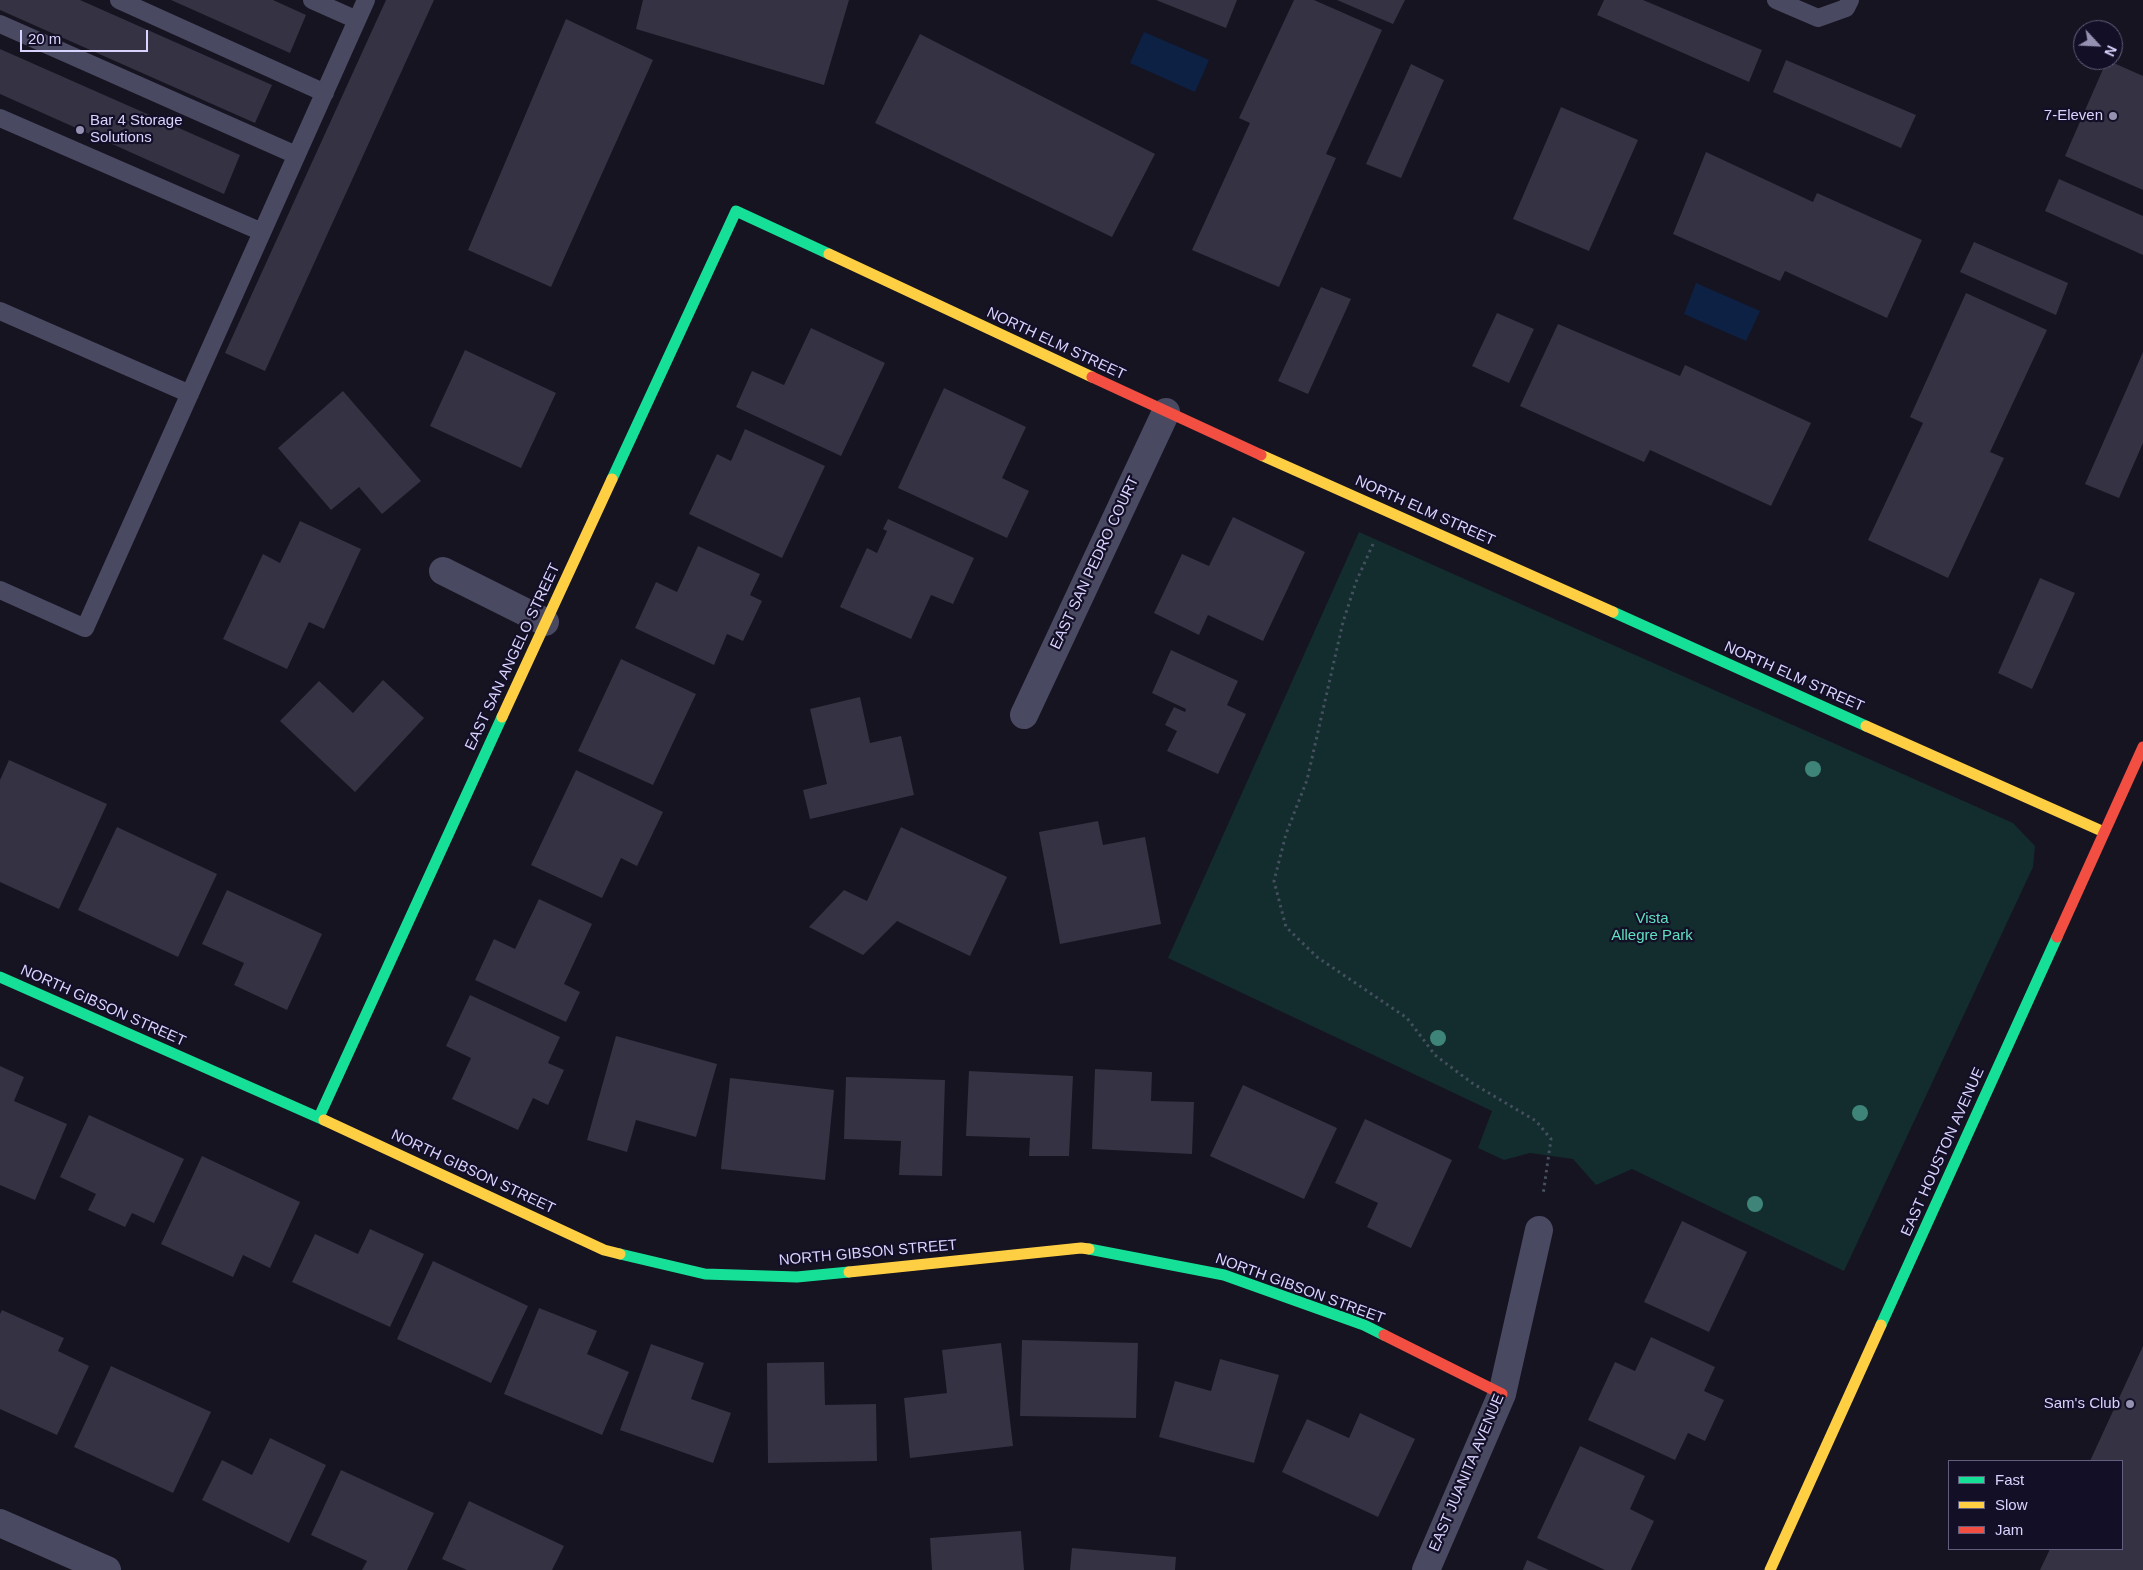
<!DOCTYPE html>
<style>
body{margin:0}
#map{position:relative;width:2143px;height:1570px;overflow:hidden;background:#161421;font-family:Arial,sans-serif}
canvas{display:block}
.legend{position:absolute;left:1948px;top:1460px;width:175px;height:90px;box-sizing:border-box;background:#130f26;border:1px solid #625e7d;margin:0;padding:6px 9px;list-style:none;font-size:15px;color:#d9d4ff}
.legend li{display:flex;align-items:center;gap:10px;height:25px}
.legend b{width:25px;border:1px solid #625e7d}
.north{position:absolute;left:2073px;top:20px;width:50px;height:50px;box-sizing:border-box;background:#130f26;border:1px solid #625e7d;border-radius:50%;rotate:115deg;font-size:14px;font-weight:700;line-height:20px;text-align:center;color:#d9d4ff}
.north::after{content:'';display:block;margin:auto;width:18px;height:22px;background:#9591b1;clip-path:polygon(50% 0,100% 100%,50% 72%,0 100%)}
.scale{position:absolute;left:20px;top:30px;width:128px;height:22px;box-sizing:border-box;border:2px solid #d9d4ff;border-top:0;padding-left:6px;font-size:15px;line-height:18px;white-space:nowrap;color:#d9d4ff;-webkit-text-stroke:4px #130f26;paint-order:stroke}
</style>
<div id="map">
<canvas width="2143" height="1570"></canvas>
<ul class="legend">
<li><b style="height:6px;background:#16e098"></b>Fast</li>
<li><b style="height:6px;background:#ffcf43"></b>Slow</li>
<li><b style="height:6px;background:#f24e42"></b>Jam</li>
</ul>
<div class="north">N</div>
<div class="scale">20 m</div>
</div>
<script>
const g = document.querySelector('canvas').getContext('2d');
g.lineJoin = 'round';
function paint(path, color) {
  g.fillStyle = color;
  g.fill(path, 'evenodd');
}
function trace(path, color, width, dash) {
  g.strokeStyle = color;
  g.lineWidth = width;
  g.lineCap = dash ? 'butt' : 'round';
  g.setLineDash(dash || []);
  g.stroke(path);
}
function write(font, color, halo, rows, align = 'center') {
  g.font = font + ' Arial,sans-serif';
  g.lineWidth = 4.5;
  g.setLineDash([]);
  g.textBaseline = 'middle';
  g.strokeStyle = halo;
  g.fillStyle = color;
  for (const [text, x, y, turn = 0] of rows) {
    g.save();
    g.translate(x, y);
    g.rotate((+turn || 0) * Math.PI / 180);
    g.textAlign = isNaN(turn) ? turn : align;
    if (halo) g.strokeText(text, 0, 0);
    g.fillText(text, 0, 0);
    g.restore();
  }
}
paint(new Path2D(`
 M1359 532 2013 823 2035 846 2033 867 1844 1271 1632 1169 1596 1185 1573 1159 1530 1153 1504 1160 1478 1148 1492 1111 1168 958Z`), '#132c2d');
paint(new Path2D(`
 M1144 32 1209 60 1195 92 1130 63Z
 M1696 283 1760 311 1746 341 1684 314Z`), '#0d2144');
paint(new Path2D(`
 M0 0H80L272 85 255 123 0 10Z
 M171 0H273L306 15 290 53Z
 M386 0H434L265 371 225 353Z
 M643 0H849L824 85 636 29Z
 M1156 0H1237L1226 28Z
 M1294 0H1314L1382 30 1326 154 1336 158 1279 287 1192 250 1250 123 1239 118Z
 M1337 0H1405L1393 24Z
 M1604 0H1643L1762 50 1749 82 1597 15Z
 M566 19 653 60 551 287 468 250Z
 M920 34 1155 154 1112 237 875 123Z
 M0 49 240 155 224 194 0 94Z
 M1786 60 1916 115 1901 148 1773 92Z
 M2107 60 2143 76V190L2065 156Z
 M1411 64 1444 80 1401 178 1366 164Z
 M1561 107 1638 140 1589 251 1513 219Z
 M1706 152 1813 202 1817 193 1922 240 1887 318 1785 271 1780 281 1673 234Z
 M2059 179 2143 216V255L2045 211Z
 M1974 242 2068 283 2056 315 1960 272Z
 M1321 287 1351 299 1308 394 1278 381Z
 M1966 293 2047 330 1990 452 2004 458 1948 578 1868 540 1923 423 1910 417Z
 M1497 313 1534 329 1509 383 1472 366Z
 M1558 324 1680 376 1685 365 1811 423 1771 506 1650 450 1644 462 1520 406Z
 M811 328 885 363 841 456 736 407 752 371 784 385Z
 M465 350 556 393 521 468 430 426Z
 M2143 352V443L2119 498 2085 484Z
 M944 388 1026 427 1002 478 1029 491 1007 538 898 488Z
 M343 391 421 481 382 514 359 487 331 510 278 448Z
 M745 429 825 466 782 558 689 514 717 454 731 461Z
 M1233 517 1305 552 1263 641 1208 615 1199 635 1154 613 1182 554 1209 566Z
 M888 519 974 558 953 604 931 595 911 639 840 607 867 548 877 553 887 531 883 529Z
 M300 521 361 549 324 629 309 622 287 669 223 639 263 554 280 563Z
 M698 546 760 574 750 595 762 601 743 641 727 634 714 665 635 628 656 582 677 592Z
 M2040 578 2075 593 2032 689 1998 673Z
 M1171 650 1238 681 1227 705 1246 714 1218 774 1167 751 1177 731 1165 725 1174 707 1185 712 1186 709 1152 693Z
 M621 659 696 694 653 785 578 751Z
 M383 680 424 718 355 792 280 721 319 681 353 713Z
 M860 697 870 743 901 736 914 795 810 819 803 790 827 784 810 709Z
 M9 760 107 804 59 909 0 882V780Z
 M576 770 663 812 637 866 621 858 602 898 531 865Z
 M1098 821 1103 845 1145 837 1161 924 1060 944 1039 832Z
 M117 827 217 874 178 957 78 910Z
 M901 827 1007 877 970 956 897 921 863 955 809 927 844 890 867 901Z
 M227 890 322 934 287 1010 234 985 244 963 202 944Z
 M539 899 592 924 564 984 580 992 566 1022 475 980 494 939 515 949Z
 M470 995 560 1037 548 1063 564 1070 548 1105 533 1098 518 1130 452 1099 471 1058 446 1046Z
 M616 1036 717 1064 696 1137 636 1120 627 1152 587 1140Z
 M0 1066 24 1077 14 1101 67 1124 35 1200 0 1185Z
 M1095 1069 1152 1072 1151 1101 1194 1102 1192 1154 1092 1149Z
 M969 1071 1073 1076 1069 1156H1029L1030 1138 966 1136Z
 M846 1077 945 1080 942 1176 899 1175 901 1141 844 1139Z
 M730 1078 834 1090 825 1180 721 1169Z
 M1243 1085 1337 1128 1304 1199 1210 1156Z
 M89 1115 184 1159 154 1223 132 1213 125 1227 88 1210 96 1194 60 1177Z
 M1365 1119 1452 1160 1411 1248 1367 1227 1378 1203 1335 1183Z
 M202 1156 300 1202 270 1268 243 1255 233 1277 161 1244Z
 M1682 1221 1747 1252 1709 1332 1644 1302Z
 M370 1229 424 1254 390 1327 292 1282 315 1234 358 1254Z
 M433 1261 528 1306 491 1383 397 1339Z
 M539 1308 597 1331 587 1354 629 1372 602 1435 504 1394Z
 M2 1310 64 1338 58 1351 89 1366 57 1435 0 1409V1314Z
 M1651 1337 1715 1367 1704 1391 1724 1400 1705 1441 1688 1433 1675 1460 1588 1420 1615 1362 1635 1371Z
 M1022 1340 1138 1343 1136 1418 1020 1416Z
 M1001 1343 1013 1446 910 1458 904 1398 947 1393 942 1350Z
 M651 1344 704 1363 691 1399 731 1413 713 1463 620 1430Z
 M2143 1346V1570H2040L2050 1549H2122V1461H2090Z
 M1220 1359 1279 1375 1254 1463 1159 1437 1175 1381 1211 1391Z
 M824 1362 825 1405 876 1404 877 1461 768 1463 767 1363Z
 M111 1366 211 1412 173 1493 74 1447Z
 M1360 1413 1415 1439 1378 1517 1282 1472 1307 1419 1349 1438Z
 M270 1438 326 1465 289 1543 202 1500 222 1460 252 1475Z
 M1580 1446 1645 1476 1630 1509 1654 1521 1631 1570H1605L1537 1538Z
 M341 1470 434 1513 407 1570H362L367 1561 311 1535Z
 M469 1501 564 1546 552 1570H467L442 1559Z
 M1021 1531 1024 1570H932L930 1538Z
 M1072 1548 1176 1557 1175 1570H1070Z
 M1527 1560 1549 1570H1523Z`), '#343243');
trace(new Path2D(`
 M1373 544 1356 582 1343 622 1307 780 1286 834 1274 881 1286 927 1317 957 1407 1018 1435 1055 1472 1083 1536 1121 1551 1139 1543 1195`), '#44505f', 3, [2.5, 4]);
trace(new Path2D(`
 M119 0 325 93
 M312 0 357 20
 M1776 0 1818 18 1846 8 1850 0
 M0 24 296 155
 M0 118 262 232
 M0 311 190 394
 M0 590 85 628 366 0`), '#4a4962', 18);
trace(new Path2D(`
 M443 571 545 622
 M1024 715 1166 412
 M0 1523 107 1570
 M1426 1570 1502 1394 1539 1230`), '#4a4962', 28);
trace(new Path2D(`
 M612 479 736 211 829 254
 M1613 612 1866 726
 M0 977 324 1120
 M319 1117 502 717
 M1089 1249 1224 1275 1364 1325 1384 1335
 M620 1254 705 1274 797 1277 849 1272
 M1881 1325 2057 937`), '#16e098', 11);
trace(new Path2D(`
 M829 254 1092 377
 M1261 455 1613 612
 M502 717 612 479
 M1866 726 2104 832
 M324 1120 604 1250 620 1254
 M849 1272 1081 1248 1089 1249
 M1770 1570 1881 1325`), '#ffcf43', 11);
trace(new Path2D(`
 M1092 377 1261 455
 M2057 937 2143 747
 M1384 1335 1502 1394`), '#f24e42', 11);
g.fillStyle = '#3e8478';
for (const [x, y] of [
 [1813,769],
 [1438,1038],
 [1860,1113],
 [1755,1204]
]) {
  g.beginPath();
  g.arc(x, y, 8, 0, 2 * Math.PI);
  g.fill();
}
for (const [x, y, r, color] of [
 [2113,116,5,"#9591b1"],
 [80,130,5,"#9591b1"],
 [2130,1404,5,"#9591b1"]
]) {
  const dot = new Path2D();
  dot.arc(x, y, r, 0, 2 * Math.PI);
  g.fillStyle = color;
  g.fill(dot);
  trace(dot, '#130f26', 2);
}
write('15px', '#d9d4ff', '#130f26', [
 ["7-Eleven",2103,116],
 ["Bar 4 Storage",90,121,"left"],
 ["Solutions",90,138,"left"],
 ["Sam's Club",2120,1404]
], 'right');
write('15px', '#d9d4ff', '#130f26', [
 ["NORTH ELM STREET",1056,344,25],
 ["NORTH ELM STREET",1425,511,24],
 ["EAST SAN PEDRO COURT",1095,563,-65],
 ["EAST SAN ANGELO STREET",513,657,-65],
 ["NORTH ELM STREET",1794,677,24],
 ["NORTH GIBSON STREET",103,1006,24],
 ["EAST HOUSTON AVENUE",1943,1152,-66],
 ["NORTH GIBSON STREET",473,1172,25],
 ["NORTH GIBSON STREET",868,1253,-5],
 ["NORTH GIBSON STREET",1300,1289,20],
 ["EAST JUANITA AVENUE",1467,1473,-67]
]);
write('15px', '#5fe0c0', '#130f26', [
 ["Vista",1652,919],
 ["Allegre Park",1652,936]
]);
</script>
